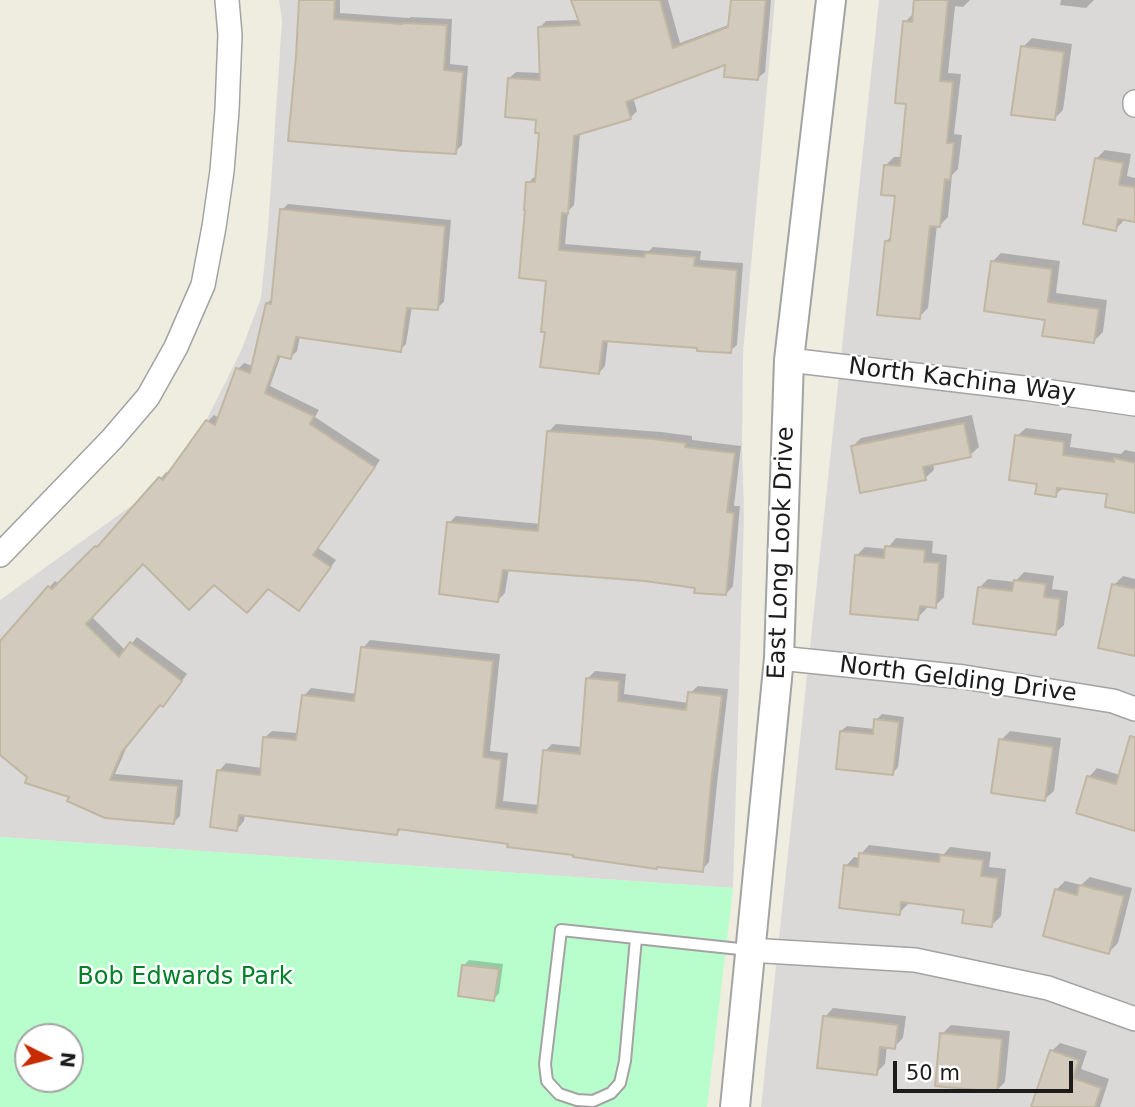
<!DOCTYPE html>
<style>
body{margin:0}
#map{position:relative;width:1135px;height:1107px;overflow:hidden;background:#eeede0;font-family:"DejaVu Sans",sans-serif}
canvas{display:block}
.north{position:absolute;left:14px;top:1023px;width:70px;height:70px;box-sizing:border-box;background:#fff;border:2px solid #a4a4a4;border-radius:50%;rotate:96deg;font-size:19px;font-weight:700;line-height:28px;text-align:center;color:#1c1c1c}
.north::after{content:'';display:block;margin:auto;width:24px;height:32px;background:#c72b00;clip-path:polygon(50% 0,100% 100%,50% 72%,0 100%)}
.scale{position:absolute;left:893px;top:1061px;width:180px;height:32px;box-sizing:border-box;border:4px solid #1c1c1c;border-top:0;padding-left:9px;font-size:21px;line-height:24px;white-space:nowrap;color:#1c1c1c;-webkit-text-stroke:5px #fff;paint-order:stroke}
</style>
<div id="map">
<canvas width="1135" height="1107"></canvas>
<div class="north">N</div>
<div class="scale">50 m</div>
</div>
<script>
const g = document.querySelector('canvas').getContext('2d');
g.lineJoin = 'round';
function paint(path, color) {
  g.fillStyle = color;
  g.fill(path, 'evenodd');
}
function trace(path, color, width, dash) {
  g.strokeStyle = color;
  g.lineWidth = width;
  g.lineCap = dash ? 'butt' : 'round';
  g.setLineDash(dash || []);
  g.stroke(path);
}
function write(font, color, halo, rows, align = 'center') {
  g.font = font + ' "DejaVu Sans",sans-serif';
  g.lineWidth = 5;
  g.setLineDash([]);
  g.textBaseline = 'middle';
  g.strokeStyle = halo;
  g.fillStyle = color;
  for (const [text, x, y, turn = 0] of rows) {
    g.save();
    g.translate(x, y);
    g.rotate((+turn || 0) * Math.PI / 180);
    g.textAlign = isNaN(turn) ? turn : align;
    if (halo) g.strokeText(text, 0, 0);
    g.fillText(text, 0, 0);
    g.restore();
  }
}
paint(new Path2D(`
 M279 0H775L743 353 742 447 744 516 733 888 0 837V600L152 491 204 425 241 351 261 298 268 229 282 21Z
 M879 0H1135V1107H761Z`), '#dad9d8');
paint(new Path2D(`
 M0 837 733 888 707 1107H0ZM28 1037H70V1079H28Z`), '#b7fecc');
paint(new Path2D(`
 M301 0H340V13L409 18 411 17 452 19 450 64 468 66 462 145 455 152Z
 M573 0H668L680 43 731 24 733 0H771L765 72 758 78 727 62 633 97 637 111 630 118 580 133 574 205 568 211 565 244 649 251 653 247 701 251 700 260 743 263 737 345 730 351 699 347 608 340 605 366 599 373 547 331 548 279 528 183 535 176H537L541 131 538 118 509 78 516 72 542 73 539 28 546 21 580 20Z
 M916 0H970L963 7 955 6 948 73 961 74 954 134 962 135 958 169 952 175 948 217 939 226 937 225 928 308 919 317 886 241 892 236 897 194 886 165 894 157H903L908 103 905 22 915 12Z
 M1061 0H1094L1086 8 1060 5Z
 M1032 38 1072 44 1063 110 1054 119 1023 47Z
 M1105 150 1131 154 1127 176 1135 178V220H1124L1116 229 1097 158Z
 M288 204 451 220 444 302 437 308 412 306 406 344 400 350 300 336 297 351 291 357 281 355 270 386 319 410 315 417 380 460 318 548 336 560 305 603 269 587 214 582 143 562 91 616 126 651 137 637 187 674 169 698 163 704 161 703 128 744 115 774 183 780 180 816 174 822 71 796 29 776 0 753V644L55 581 59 584 102 541 104 542 166 472 170 474 208 421 214 415 219 418 238 369 244 363 253 366 267 303 274 297 282 210Z
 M1001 253 1060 261 1056 293 1107 300 1103 332 1094 341 1047 318 992 262Z
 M972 415 979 447 970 455 933 463 934 470 925 478 853 446 861 438Z
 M556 424 661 432 692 436V440L741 446 734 506H740L733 586 726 594 696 586 645 579 509 568 505 593 498 600 449 523 456 516 541 524 549 431Z
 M1026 428 1072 434 1070 447 1121 454 1125 450 1135 452V511L1109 492 1064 487 1055 495 1039 483 1017 436Z
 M896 538 933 541 932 553 947 555 944 597 935 606 927 605 926 609 917 618 856 556 865 547 887 549Z
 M1024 572 1054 576 1052 589 1068 591 1064 625 1055 633 980 587 988 579 1015 582Z
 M1123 576 1135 579V652L1114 585Z
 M370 640 500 654 490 751 508 753 503 801 539 805 545 751 552 744 582 747 588 678 595 671 626 674 624 694 689 703 690 693 698 686 728 689 718 775 709 862 702 870 402 828 397 834 245 814 244 821 237 829 219 771 226 763 262 768 264 738 272 731 299 733 304 696 311 688 357 694 363 648Z
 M882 714 904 717 898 767 893 773 841 731 847 726 875 729 876 720Z
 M1010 731 1061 738 1054 791 1045 799 1001 740Z
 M1135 761V826L1089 777 1097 768 1120 775Z
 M869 845 944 854 950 847 991 852 989 867 1006 869 1001 916 992 925 966 908 908 901V904L899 913 846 866 854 857 860 858 861 854Z
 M1090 877 1132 888 1118 943 1109 952 1056 890 1065 881 1081 885Z
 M469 960 503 964 499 993 494 999 464 965Z
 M833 1008 906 1016 903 1038 894 1047 887 1046 885 1064 876 1073 825 1017Z
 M951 1025 1010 1031 1005 1082 996 1091 942 1034Z
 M1060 1043 1087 1051 1081 1069 1109 1079 1100 1107H1033L1052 1051Z`), '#0003');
const building = new Path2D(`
 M299 0H335L334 19 402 24 403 23 447 25 444 70 463 72 456 154 405 151 288 141 296 57Z
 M571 0H660L673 48 728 27 731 0H766L758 80 724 77 725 65 626 102 631 119 574 136 568 214 562 213 559 250 644 257 645 253 695 257 694 266 737 270 731 353 697 351V348L603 341 599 374 540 367 545 332H541L546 281 519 278 525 210H524L526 182H535L539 133H535L536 120 505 117 508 78 540 80 538 27 580 25Z
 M914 0H948L940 81 953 82 947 143H954L950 180 945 179 940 227 930 226 920 319 877 315 885 241H890L895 196 881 195 884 165 900 166 906 104 895 103 903 21 912 22Z
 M1021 46 1064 52 1055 120 1011 115Z
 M1095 158 1123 163 1119 185 1135 187V222L1118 219 1116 231 1083 224Z
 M280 209 445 226 438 310 407 308 401 352 296 337 291 359 278 356 265 393 314 416 310 424 375 467 313 555 331 567 299 611 268 589 247 613 214 585 189 610 143 564 86 624 119 657 130 642 182 681 163 707 160 705 122 752 110 780 178 786 174 824 105 818 67 801 69 797 25 783 27 777 0 755V641L48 586 52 589 95 546 97 547 159 477 163 480 206 420 215 425 236 368 250 373 266 303 271 304Z
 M991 261 1052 269 1048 302 1099 309 1094 343 1042 336 1045 320 984 311Z
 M964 423 971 457 923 467 926 480 860 493 851 446Z
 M547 431 653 439 686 443 685 447 735 453 727 512 734 513 726 595 694 593 695 588 645 581 503 570 498 602 439 594 447 522 538 531Z
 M1015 435 1064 442 1063 455 1114 462V458L1135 463V513L1105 507 1107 494 1057 488 1056 497 1035 494 1037 484 1009 480Z
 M885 546 925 550 924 562 939 563 936 608 920 606 918 620 850 614 855 555 884 558Z
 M1014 580 1046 584 1044 597 1060 599 1056 635 973 624 978 587 1012 591Z
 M1112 584 1135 589V656L1098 648Z
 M361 647 493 661 483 757 501 760 496 808 537 813 543 750 580 754 586 678 619 681 618 701 686 710 688 692 722 696 711 783 703 872 657 867V869L573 857V855L507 847 508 844 398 829 397 835 239 815 237 831 210 827 217 770 260 775 263 737 296 740 302 695 354 701Z
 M874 719 899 722 893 775 836 769 840 731 873 734Z
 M1130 736 1135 737V831L1076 813 1087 776 1116 784Z
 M999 739 1053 747 1045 801 991 793Z
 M859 853 939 862 940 855 983 860 981 876 998 878 992 927 962 923 964 910 901 902 900 915 839 908 844 865 858 867Z
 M1079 885 1124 896 1109 954 1043 936 1055 889 1077 895Z
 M462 965 499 969 494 1001 458 996Z
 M823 1016 898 1025 895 1049 880 1047 877 1075 817 1068Z
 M940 1033 1002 1039 997 1092 935 1086Z
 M1050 1050 1079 1060 1073 1078 1101 1088 1095 1107H1031Z`);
paint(building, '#d1cabd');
trace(building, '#c1b6a1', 2);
const service = new Path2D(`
 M636 938 625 1061 620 1083 611 1093 593 1101 577 1100 559 1094 547 1081 545 1064 561 930 749 950`);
const minor = new Path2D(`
 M1135 105V102
 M789 360 1024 388 1135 404
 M0 555 112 439 148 397 176 347 203 285 214 227 222 171 227 110 230 35 227 0
 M779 658 964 677 1113 701 1135 709
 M749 950 915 960 1048 988 1135 1019`);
const tertiary = new Path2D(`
 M735 1107 779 658 789 360 831 0`);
trace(service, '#a3a3a3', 14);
trace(minor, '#a3a3a3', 26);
trace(tertiary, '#a3a3a3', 32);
trace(service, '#fff', 10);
trace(minor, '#fff', 23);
trace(tertiary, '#fff', 28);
write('24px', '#1c1c1c', '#fff', [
 ["North Kachina Way",962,381,7],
 ["East Long Look Drive",782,553,-88],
 ["North Gelding Drive",958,680,7]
]);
write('24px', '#018228', '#fff', [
 ["Bob Edwards Park",185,978]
]);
</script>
